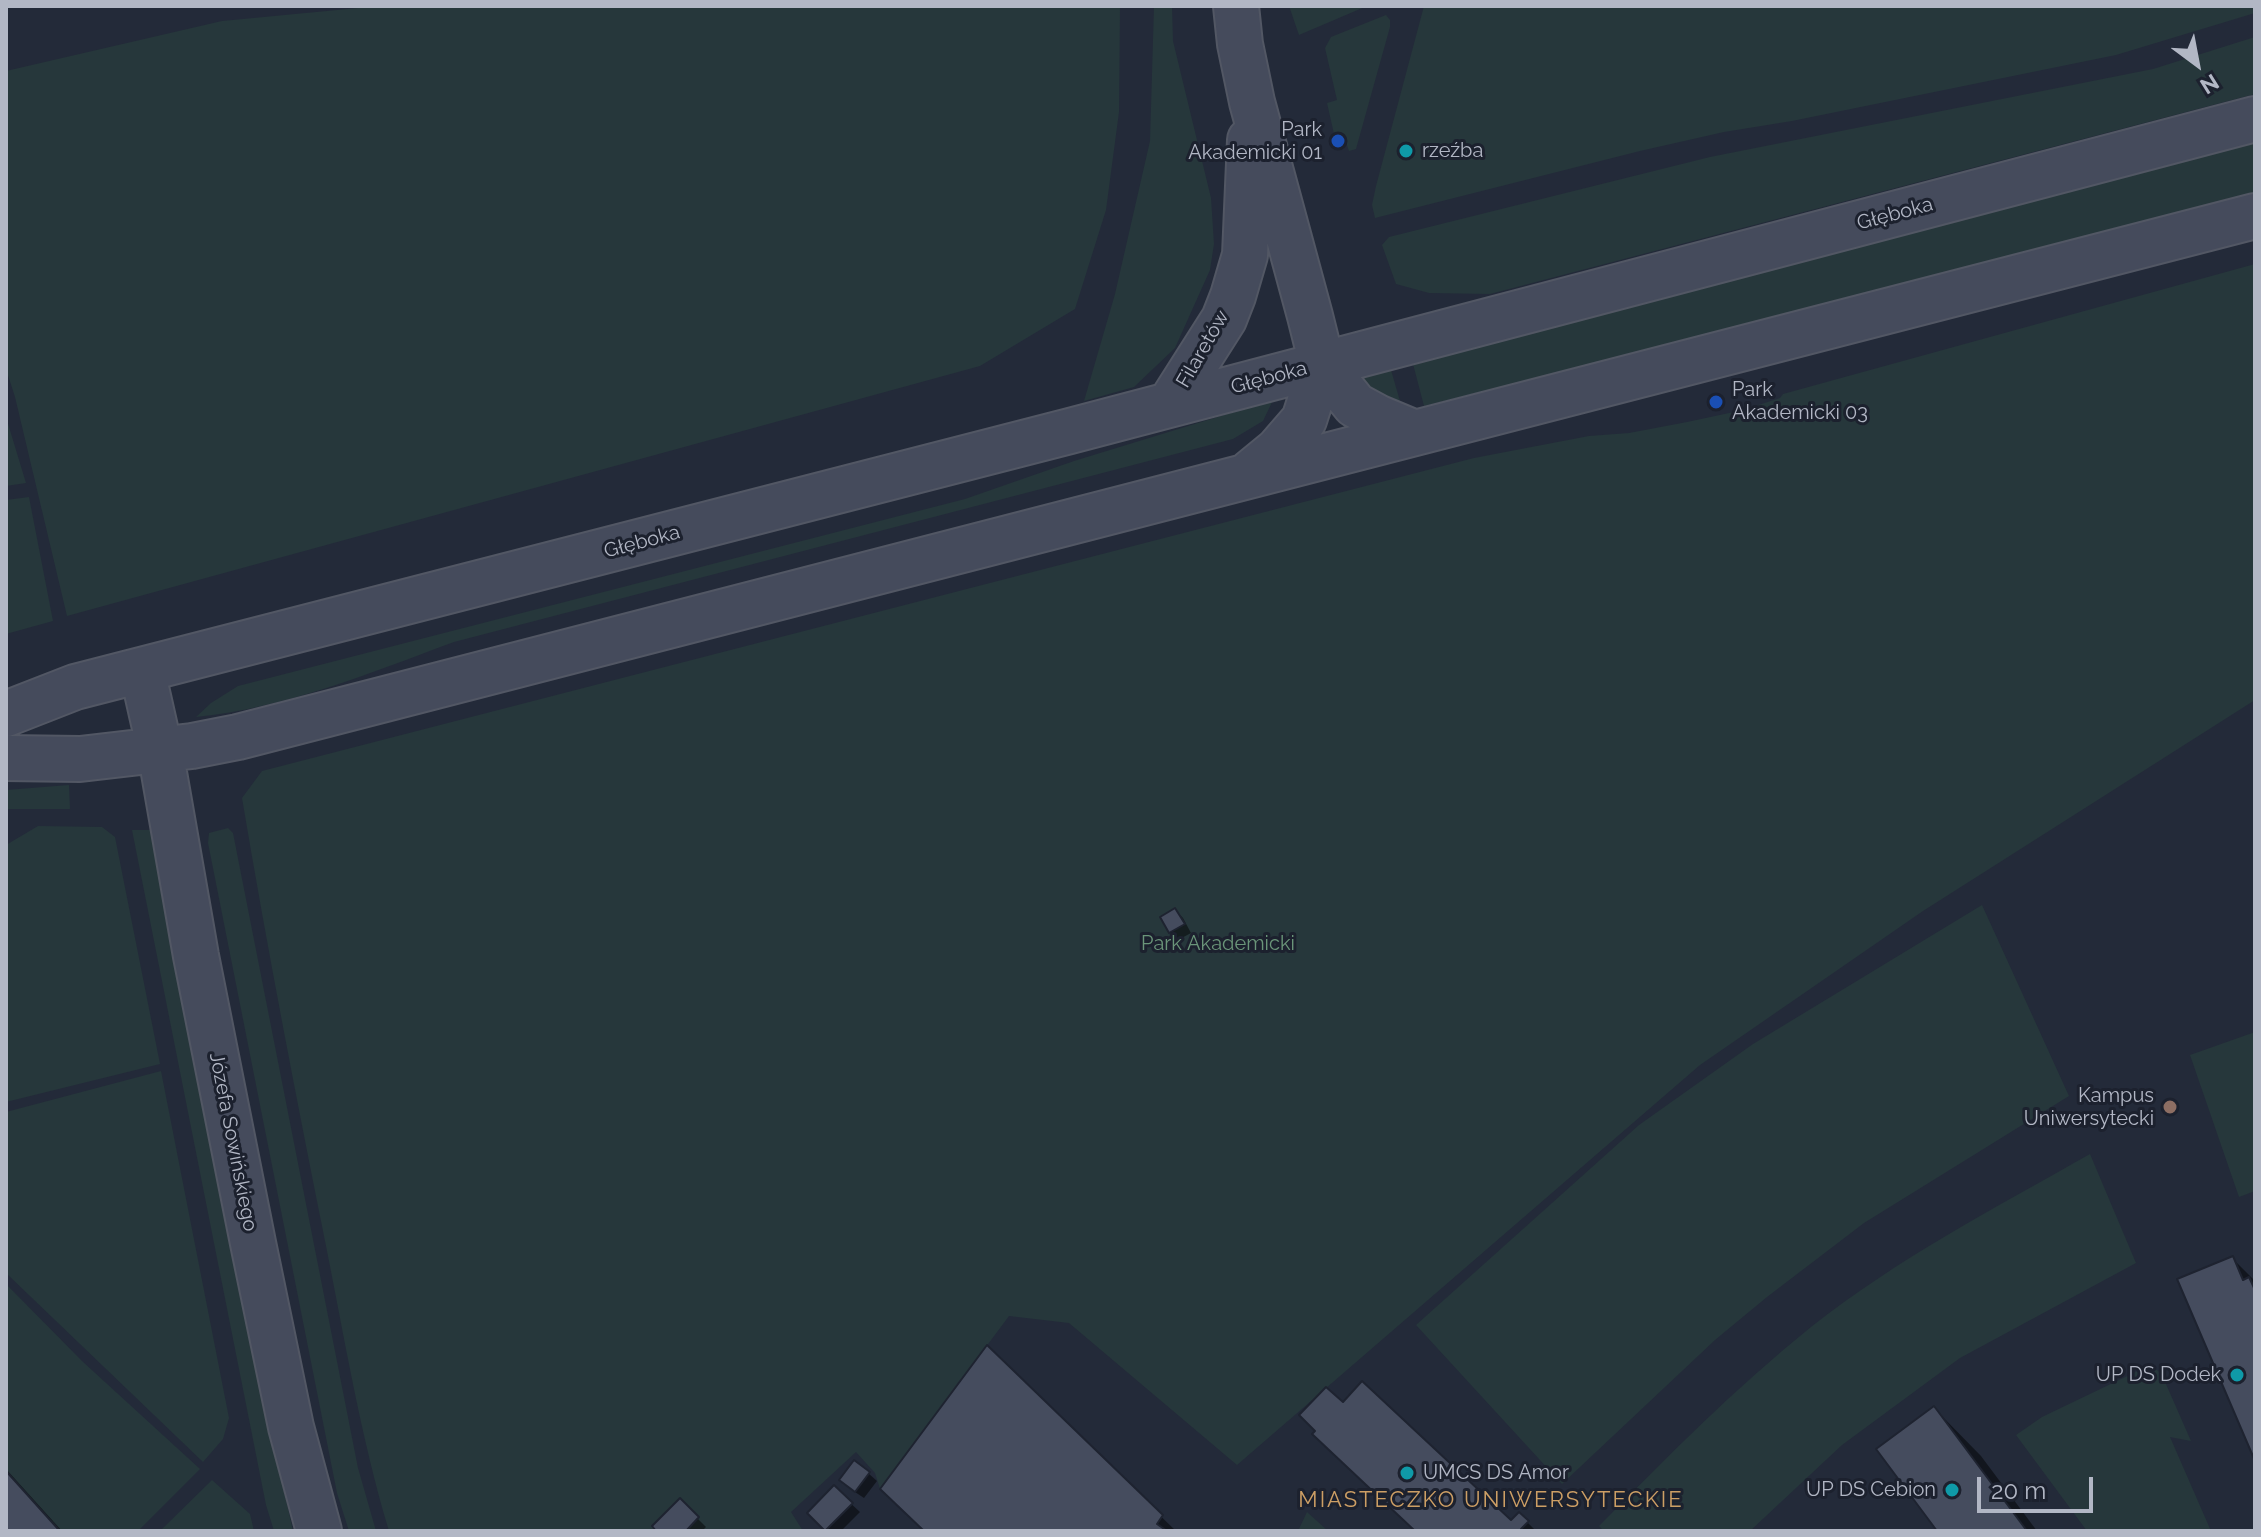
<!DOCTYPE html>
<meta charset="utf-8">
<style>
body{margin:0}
#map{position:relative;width:2261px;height:1537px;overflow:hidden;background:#232a39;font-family:Raleway,sans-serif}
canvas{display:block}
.frame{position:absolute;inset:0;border:8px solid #b2b7c5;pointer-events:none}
.north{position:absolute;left:2157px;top:24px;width:80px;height:80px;-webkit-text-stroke:6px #1c212e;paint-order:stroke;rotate:148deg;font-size:22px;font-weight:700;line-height:32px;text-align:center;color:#b2b7c5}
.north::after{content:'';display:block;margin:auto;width:28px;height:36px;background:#b2b7c5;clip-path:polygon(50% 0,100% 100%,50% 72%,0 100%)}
.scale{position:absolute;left:1977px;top:1477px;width:116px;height:36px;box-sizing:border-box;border:4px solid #b2b7c5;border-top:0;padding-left:10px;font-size:24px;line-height:28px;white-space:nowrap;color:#b2b7c5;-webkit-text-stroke:6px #1c212e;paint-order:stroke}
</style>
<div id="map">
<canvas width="2261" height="1537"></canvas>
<div class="frame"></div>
<div class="north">N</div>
<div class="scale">20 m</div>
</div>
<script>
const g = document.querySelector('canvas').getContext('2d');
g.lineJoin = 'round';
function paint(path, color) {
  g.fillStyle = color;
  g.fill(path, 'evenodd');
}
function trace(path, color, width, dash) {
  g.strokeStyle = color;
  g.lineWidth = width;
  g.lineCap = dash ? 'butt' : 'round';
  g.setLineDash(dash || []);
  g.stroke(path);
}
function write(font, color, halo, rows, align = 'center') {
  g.font = font + ' Raleway,sans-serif';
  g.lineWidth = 6;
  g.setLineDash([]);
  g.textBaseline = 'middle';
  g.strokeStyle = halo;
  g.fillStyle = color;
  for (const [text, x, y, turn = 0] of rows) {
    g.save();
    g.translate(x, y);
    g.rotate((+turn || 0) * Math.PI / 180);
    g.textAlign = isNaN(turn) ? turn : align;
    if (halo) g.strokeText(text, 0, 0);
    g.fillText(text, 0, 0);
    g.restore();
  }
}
paint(new Path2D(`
 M379 6H1120L1119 112 1106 210 1075 309 980 366 67 616 15 397 6 369V71L222 21Z
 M1154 6H1172L1173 41 1211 198 1214 244 1210 270 1175 348 1134 387 1084 401 1115 294 1150 141Z
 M1289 6H1367L1299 35Z
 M1424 6H2255V13L2116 55 1792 121 1724 132 1640 151 1375 218 1372 205 1376 186Z
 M1386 15 1390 20V27L1356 149 1349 151 1343 133 1334 134 1327 103 1337 100 1325 48 1331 37Z
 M2255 37V94L1490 294 1429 293 1396 284 1382 245 1389 237 1710 157 2153 69Z
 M2255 143V192L1658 348 1424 406 1413 364Z
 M2255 264V700L1923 911 1700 1065 1237 1465 1069 1323 1009 1316 880 1489 875 1473 856 1452 791 1512 803 1531H389C361 1438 345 1341 326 1246 296 1097 267 947 242 798L262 771 1474 458 1589 436 1629 433 1687 422 1743 410 1780 398 1783 394Z
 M1391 370 1402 408 1353 380Z
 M1273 400 1263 421 1233 439 454 642C370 673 286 708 196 717L211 703 238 686 965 499 1074 461Z
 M6 416V417L26 483 6 486Z
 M29 497 53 621 6 634V500Z
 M69 785 70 809H6V790Z
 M38 826 102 827 115 837 160 1064 6 1102V845Z
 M228 828 233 833 358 1468 376 1531H349L337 1493 208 843 209 833Z
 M132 830H151L278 1463 293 1531H274L266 1505Z
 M1982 905 2069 1096 1864 1223 1767 1297 1715 1340 1562 1484 1416 1325 1639 1125 1753 1044Z
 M2255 1032V1191L2239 1197 2190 1055Z
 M161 1071 229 1418 223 1439 203 1462 6 1273V1112Z
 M2090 1154 2136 1263 1960 1358 1842 1445 1750 1531H1604L1599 1526C1667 1457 1735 1388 1811 1327 1897 1259 1995 1208 2090 1154Z
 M6 1284 82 1361 200 1469 138 1531H59L6 1471Z
 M2144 1368 2157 1370 2162 1375 2191 1441 2170 1437 2211 1531H2087L2016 1435 2042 1417Z
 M212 1480 250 1514 254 1531H160Z
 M1307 1512 1328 1531H1298Z`), '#26373b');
paint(new Path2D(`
 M1175 910 1183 918 1191 933 1178 940 1170 932Z
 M2232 1258 2255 1281V1455Z
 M987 1348 1176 1531H925Z
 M1343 1405 1511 1522 1519 1514 1536 1531H1415L1315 1434Z
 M1934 1408 1981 1456 2037 1531H1940Z
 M6 1469 62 1531H6Z
 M868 1473 877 1481 864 1498 849 1488Z
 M834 1488 860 1512 841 1531H828L810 1513Z
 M680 1501 706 1527 702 1531H659Z`), '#0007');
const building = new Path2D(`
 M1175 908 1185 924 1169 933 1160 917Z
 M2233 1256 2243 1280 2249 1277 2255 1290V1461L2177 1279Z
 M987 1345 1163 1515 1157 1524 1167 1531H924L880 1489Z
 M1362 1381 1511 1520 1519 1512 1529 1521 1521 1529 1523 1531H1415L1312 1434 1315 1431 1299 1415 1326 1387 1343 1402Z
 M1934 1406 2027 1531H1937L1876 1449Z
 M854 1460 870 1472 855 1492 839 1480Z
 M6 1471 59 1530V1531H6Z
 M834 1485 853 1503 825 1531 807 1513Z
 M680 1498 699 1517 686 1531H656L652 1526Z`);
paint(building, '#454c5e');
trace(building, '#1e2330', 2);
const secondary = new Path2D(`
 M1236 6 1240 44 1252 102 1310 316 1322 364 1355 405 1379 418 1415 433
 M1170 404 1224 319 1233 296 1245 255 1250 140
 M1250 473 1278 450 1304 420 1322 364
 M142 670 160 750 196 956 253 1243 291 1427 319 1531
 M6 714 75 687 1070 431 2255 119
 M6 758 80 759 192 746 238 737 2255 216`);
trace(secondary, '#525764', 48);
trace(secondary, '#454b5c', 44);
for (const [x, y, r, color] of [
 [1338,141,8,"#1a4fb4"],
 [1406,151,8,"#0f9aa8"],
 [1716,402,8,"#1a4fb4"],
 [2170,1107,8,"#8d6e63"],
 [2237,1375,8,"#0f9aa8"],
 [1407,1473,8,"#0f9aa8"],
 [1952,1490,8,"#0f9aa8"]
]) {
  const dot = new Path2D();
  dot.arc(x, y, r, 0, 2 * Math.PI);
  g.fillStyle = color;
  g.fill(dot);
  trace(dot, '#1c212e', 3);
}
write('20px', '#b2b7c5', '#1c212e', [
 ["Park",1322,130],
 ["Akademicki 01",1322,153],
 ["rzeźba",1422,151,"left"],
 ["Park",1732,390,"left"],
 ["Akademicki 03",1732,413,"left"],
 ["Kampus",2154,1096],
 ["Uniwersytecki",2154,1119],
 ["UP DS Dodek",2221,1375],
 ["UMCS DS Amor",1423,1473,"left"],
 ["UP DS Cebion",1936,1490]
], 'right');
write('20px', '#b2b7c5', '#1c212e', [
 ["Głęboka",1895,214,-15],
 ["Filaretów",1203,349,-60],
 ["Głęboka",1269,378,-15],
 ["Głęboka",642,542,-15],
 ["Józefa Sowińskiego",233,1142,79]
]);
write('20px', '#6a9579', '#1c212e', [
 ["Park Akademicki",1218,944]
]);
g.letterSpacing = '2px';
write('22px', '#cd9f65', '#1c212e', [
 ["MIASTECZKO UNIWERSYTECKIE",1491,1500]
]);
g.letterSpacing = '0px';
</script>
